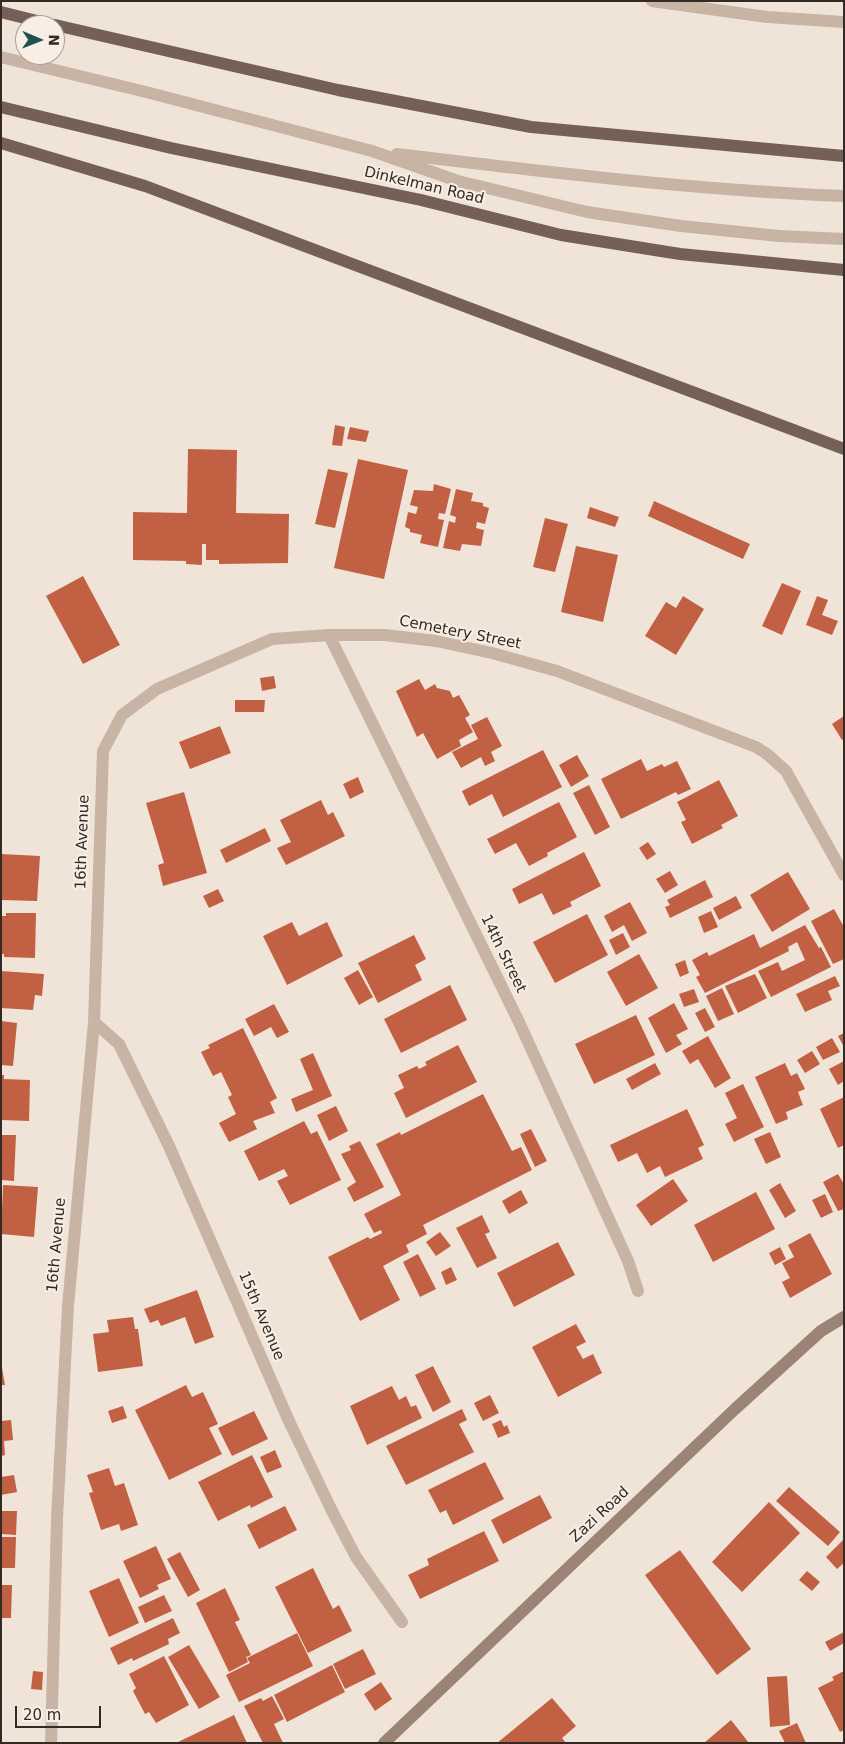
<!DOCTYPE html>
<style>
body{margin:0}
#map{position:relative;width:845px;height:1744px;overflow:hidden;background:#f0e4d8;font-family:"DejaVu Sans",sans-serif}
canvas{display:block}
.frame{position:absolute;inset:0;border:2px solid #332a26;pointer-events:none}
.north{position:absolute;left:15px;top:15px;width:50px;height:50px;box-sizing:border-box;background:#f8eee4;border:1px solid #a9a098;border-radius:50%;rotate:91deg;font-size:14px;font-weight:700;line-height:20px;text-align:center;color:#332a26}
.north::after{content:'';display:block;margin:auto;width:18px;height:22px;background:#1d5153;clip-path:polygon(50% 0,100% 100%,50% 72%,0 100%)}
.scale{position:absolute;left:15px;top:1706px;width:86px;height:22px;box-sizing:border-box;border:2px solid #332a26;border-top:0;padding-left:6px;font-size:15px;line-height:18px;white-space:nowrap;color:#332a26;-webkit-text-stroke:4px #f8eee4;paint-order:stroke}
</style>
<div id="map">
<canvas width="845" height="1744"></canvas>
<div class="frame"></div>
<div class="north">N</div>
<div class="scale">20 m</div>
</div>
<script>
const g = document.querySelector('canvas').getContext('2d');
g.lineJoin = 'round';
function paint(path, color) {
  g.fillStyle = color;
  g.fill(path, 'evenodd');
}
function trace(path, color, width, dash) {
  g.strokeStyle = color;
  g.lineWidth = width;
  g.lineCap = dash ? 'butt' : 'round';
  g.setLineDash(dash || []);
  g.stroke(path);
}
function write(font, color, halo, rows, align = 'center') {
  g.font = font + ' "DejaVu Sans",sans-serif';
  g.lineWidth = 4;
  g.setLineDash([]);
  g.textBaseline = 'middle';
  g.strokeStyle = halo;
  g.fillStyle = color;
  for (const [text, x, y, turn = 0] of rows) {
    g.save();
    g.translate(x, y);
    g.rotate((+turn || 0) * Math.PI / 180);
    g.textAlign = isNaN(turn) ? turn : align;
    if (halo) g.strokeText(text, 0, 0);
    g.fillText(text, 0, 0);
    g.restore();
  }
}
paint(new Path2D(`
 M335 425 345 427 342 446 332 445Z
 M350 427 369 431 366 442 347 439Z
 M188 449 237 450 236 513 289 514 288 563 219 564V560H206V544H202V565L186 564V561L133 560V512L187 513Z
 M358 459 408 470 384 579 334 568Z
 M328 469 348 473 335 528 315 524Z
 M434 484 451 489 445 514 439 513 438 519 444 520 438 547 420 543 422 535 410 532V529L405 527 408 512 416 514 418 507 410 505 414 490 433 491Z
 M456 489 473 493 471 501 483 503V506L489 508 485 524 477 522 476 528 484 530 481 546 462 544 460 551 443 548 449 521 455 523 456 517 450 515Z
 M654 501 750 544 743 559 648 516Z
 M590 507 619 517 615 527 587 518Z
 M545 518 568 524 555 572 533 567Z
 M576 546 618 555 603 622 561 612Z
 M83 576 120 645 83 664 46 596Z
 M782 583 801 591 782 635 762 626Z
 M683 596 704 609 676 655 645 636 666 602 676 608Z
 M817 596 828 600 822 615 838 621 832 635 806 625Z
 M274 676 276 688 262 691 260 678Z
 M419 679 425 690 435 684 437 688 450 691 453 698 459 695 470 715 465 718 473 732 459 740 461 746 437 759 423 733 417 737 396 691Z
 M235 700H265L264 712H235Z
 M844 716V739L842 740 832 724Z
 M487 717 502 746 491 752 495 761 485 766 481 757 461 768 452 752 478 739 471 725Z
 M220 726 231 753 190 769 179 742Z
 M543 750 562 787 503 817 492 794 469 806 462 791Z
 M577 755 589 776 571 787 559 765Z
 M641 759 647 771 662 764 664 767 677 761 691 789 678 795 676 792 621 819 601 779Z
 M358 777 364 792 350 799 343 784Z
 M719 780 738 816 721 825 723 828 692 844 681 822 686 820 677 802Z
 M589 785 610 827 595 835 573 793Z
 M184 792 207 873 163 886 158 865 164 863 146 803Z
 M321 800 328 815 333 812 345 836 286 865 277 848 291 842 280 820Z
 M559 802 577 837 547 853 548 856 529 866 516 843 495 854 487 839Z
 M265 828 271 841 226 863 220 850Z
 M648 842 656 854 647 860 639 848Z
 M584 852 601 886 570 902 572 906 553 915 542 893 519 904 512 889Z
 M1 854 40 856 37 901 1 900Z
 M670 871 678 885 665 893 656 879Z
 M788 872 810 909 772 932 750 895Z
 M705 880 713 897 670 918 665 907 670 905 667 900Z
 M218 889 224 901 209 908 203 896Z
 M736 896 742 908 719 920 713 908Z
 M630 902 647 933 632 941 624 925 612 932 604 916Z
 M834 909 844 927V959L833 964 811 921Z
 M711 911 718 927 704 933 698 917Z
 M6 913H36L35 958 4 957V954H1V916H6Z
 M587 914 608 955 555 983 533 942Z
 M292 922 299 936 327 922 343 956 287 985 263 936Z
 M805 925 819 948 821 947 831 967 771 997 758 971 778 962 782 971 805 960 797 942 788 947 789 951 705 993 696 977 700 975 692 960 707 952 709 956 754 934 760 948Z
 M623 933 630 947 616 955 609 940Z
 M414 935 426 959 415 965 422 980 378 1003 358 963Z
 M639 954 658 988 626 1006 607 972Z
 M685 960 689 973 680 977 675 964Z
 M358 970 373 997 359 1005 344 978Z
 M1 971 44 974 42 996 35 995 33 1010 1 1008Z
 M755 974 767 998 738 1013 725 986Z
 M835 976 840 986 828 991 832 1000 805 1012 796 994Z
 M450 985 467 1020 401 1053 384 1019Z
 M722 988 734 1014 718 1021 706 996Z
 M694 989 699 1002 684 1007 679 994Z
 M674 1003 688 1029 676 1035 682 1044 666 1053 648 1018Z
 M274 1004 289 1032 277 1038 271 1027 254 1036 245 1019Z
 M705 1008 715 1027 705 1032 695 1013Z
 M636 1015 655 1055 594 1084 575 1044Z
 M1 1021 17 1023 13 1066 1 1065Z
 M243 1028 277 1098 270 1102 275 1113 253 1121 257 1129 229 1142 219 1123 236 1114 228 1097 232 1095 221 1072 213 1076 201 1052 210 1048 208 1045Z
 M844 1033V1047L838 1036Z
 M708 1036 731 1078 715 1088 698 1059 690 1064 682 1051Z
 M832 1038 840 1052 823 1060 816 1047Z
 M458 1045 477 1082 406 1118 394 1093 404 1088 398 1075 417 1066 419 1069 427 1065 425 1062Z
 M812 1051 820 1064 805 1073 797 1060Z
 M313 1053 332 1096 296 1112 291 1099 313 1090 300 1059Z
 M844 1061V1081L838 1085 829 1069Z
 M655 1063 661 1074 632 1090 626 1079Z
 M785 1063 791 1076 797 1073 805 1089 798 1092 803 1105 786 1112 788 1119 776 1124 755 1077Z
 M1 1075H4V1079L30 1080 29 1121 1 1120Z
 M743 1084 764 1127 734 1142 725 1124 737 1118 725 1093Z
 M483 1094 512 1151 521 1147 532 1170 423 1225 427 1234 406 1245 409 1252 383 1266 400 1300 360 1321 328 1257 368 1237 370 1239 382 1233 381 1230 374 1233 364 1214 401 1195 376 1144 400 1132 401 1135Z
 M844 1097V1145L838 1148 820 1109Z
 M336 1106 348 1131 329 1141 317 1115Z
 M687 1109 704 1145 698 1148 703 1159 665 1177 660 1166 647 1173 637 1153 618 1162 610 1145Z
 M304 1121 311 1134 317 1131 341 1180 290 1205 277 1181 288 1176 284 1169 259 1181 244 1151Z
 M531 1129 547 1161 535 1167 520 1134Z
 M770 1132 781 1157 766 1164 754 1139Z
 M1 1135H16L14 1181 1 1180Z
 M360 1141 384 1187 354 1202 347 1188 356 1182 341 1154 351 1150 349 1146Z
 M838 1174 844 1184V1209L838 1211 823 1182Z
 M673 1179 688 1201 651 1226 636 1205Z
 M780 1183 796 1211 785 1218 769 1190Z
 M3 1185 38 1187 34 1237 1 1234Z
 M521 1190 528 1203 509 1214 502 1201Z
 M756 1192 775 1229 713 1262 694 1225Z
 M825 1194 833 1212 821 1218 812 1200Z
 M482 1215 490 1232 485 1234 497 1258 477 1268 456 1228Z
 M440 1232 451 1246 436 1256 426 1242Z
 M810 1233 832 1274 790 1298 782 1282 790 1278 782 1263 794 1257 788 1245Z
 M558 1242 575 1275 514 1307 497 1273Z
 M780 1247 786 1259 775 1265 769 1253Z
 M418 1254 436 1289 420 1297 403 1262Z
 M451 1267 457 1280 446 1285 441 1272Z
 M197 1290 214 1337 195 1344 185 1317 161 1326 158 1320 150 1323 144 1309Z
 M133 1317 135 1329H138L143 1366 98 1372 93 1334 109 1332 107 1320Z
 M576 1324 586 1342 576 1347 583 1359 593 1354 602 1373 558 1397 532 1347Z
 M1 1362 5 1385H1Z
 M433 1366 451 1402 433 1412 415 1375Z
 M186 1385 192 1397 203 1392 218 1424 209 1428 222 1454 169 1480 135 1410Z
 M392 1386 399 1400 406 1396 411 1407 416 1405 422 1418 367 1445 350 1406Z
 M490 1395 499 1413 483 1421 474 1403Z
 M123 1406 127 1418 112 1423 108 1411Z
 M462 1409 467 1420 459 1424 474 1452 406 1485 386 1446Z
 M254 1411 268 1439 232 1456 218 1428Z
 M11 1420 13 1440 4 1441 5 1455 1 1456V1421Z
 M501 1420 504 1427 507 1425 510 1433 498 1438 492 1424Z
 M275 1450 282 1467 267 1473 260 1457Z
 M252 1455 273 1497 251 1508 250 1505 218 1521 198 1482Z
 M485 1462 504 1499 453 1525 446 1510 440 1513 428 1490Z
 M109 1468 115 1486 124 1483 138 1525 121 1531 119 1524 101 1530 89 1493 93 1492 87 1475Z
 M14 1475 17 1492 1 1495V1477Z
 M789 1487 840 1532 828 1546 776 1501Z
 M540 1495 552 1518 503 1544 491 1520Z
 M769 1502 800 1533 742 1592 712 1562Z
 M285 1506 297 1530 259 1549 247 1525Z
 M1 1511H17L16 1535 1 1534Z
 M484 1531 499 1561 420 1599 408 1575 429 1565 427 1559Z
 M1 1537H16L15 1568H1Z
 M844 1539V1563L837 1569 826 1557Z
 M156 1546 171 1579 157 1585 159 1589 140 1598 123 1561Z
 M680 1550 751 1649 717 1675 645 1575Z
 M180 1552 200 1590 188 1597 167 1559Z
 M313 1568 333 1609 339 1605 352 1631 308 1653 275 1587Z
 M807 1571 820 1582 812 1591 799 1580Z
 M119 1578 139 1623 109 1637 89 1591Z
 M1 1585H12L11 1618H1Z
 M225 1588 240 1620 235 1622 251 1655 246 1657 248 1662 229 1672 196 1603Z
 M164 1595 172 1611 145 1623 138 1607Z
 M173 1618 180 1633 168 1639 169 1644 133 1661 132 1658 118 1665 110 1648Z
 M844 1632V1643L830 1651 825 1642Z
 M297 1633 313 1666 239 1702 226 1675 250 1663 247 1658Z
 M189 1645 220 1697 199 1709 168 1657Z
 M363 1649 376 1674 345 1689 333 1664Z
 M164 1656 189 1705 156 1723 149 1712 145 1714 133 1691 136 1688 129 1674Z
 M332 1665 345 1692 287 1722 274 1695Z
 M33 1671 43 1672 42 1690 31 1689Z
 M844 1671V1730L840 1732 818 1688 834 1680 832 1677Z
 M787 1676 790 1725 770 1727 767 1677Z
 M381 1682 392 1699 375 1711 364 1694Z
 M272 1696 284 1719 274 1724 283 1743H263L244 1706 261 1698 263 1701Z
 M552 1698 576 1726 562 1738 566 1743H497Z
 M234 1715 247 1743H176Z
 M731 1720 749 1743H704Z
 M797 1723 806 1743H785L779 1731Z`), '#c26044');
trace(new Path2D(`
 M1 57 146 92 372 151 458 181 587 212 681 226 779 236 844 239
 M397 154C546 172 694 190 844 196`), '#c7b4a5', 12);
trace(new Path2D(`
 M652 1 767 17 844 22
 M329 635 519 1022 628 1261 638 1291
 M94 1022 119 1044 169 1146 288 1419 332 1511 356 1557 402 1622
 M51 1743 57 1519 68 1306 94 1022 103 751 122 715 157 689 272 639 329 635H385L436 641 492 653 557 671 756 747 767 754 786 771 844 875`), '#c7b4a5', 12);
trace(new Path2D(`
 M384 1743 735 1409 821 1331 844 1317`), '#9b8376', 12);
trace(new Path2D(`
 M1 12 53 25
 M55 25 338 90 531 127 844 156
 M1 107 171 148 421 200 561 235 680 254 844 270
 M1 143 145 186 844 449`), '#756057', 12);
write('15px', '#332a26', '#f8eee4', [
 ["Dinkelman Road",424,186,13],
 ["Cemetery Street",460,633,11],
 ["16th Avenue",83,842,-88],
 ["14th Street",503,954,64],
 ["16th Avenue",57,1245,-85],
 ["15th Avenue",261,1316,67],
 ["Zazi Road",600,1515,-43]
]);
</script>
